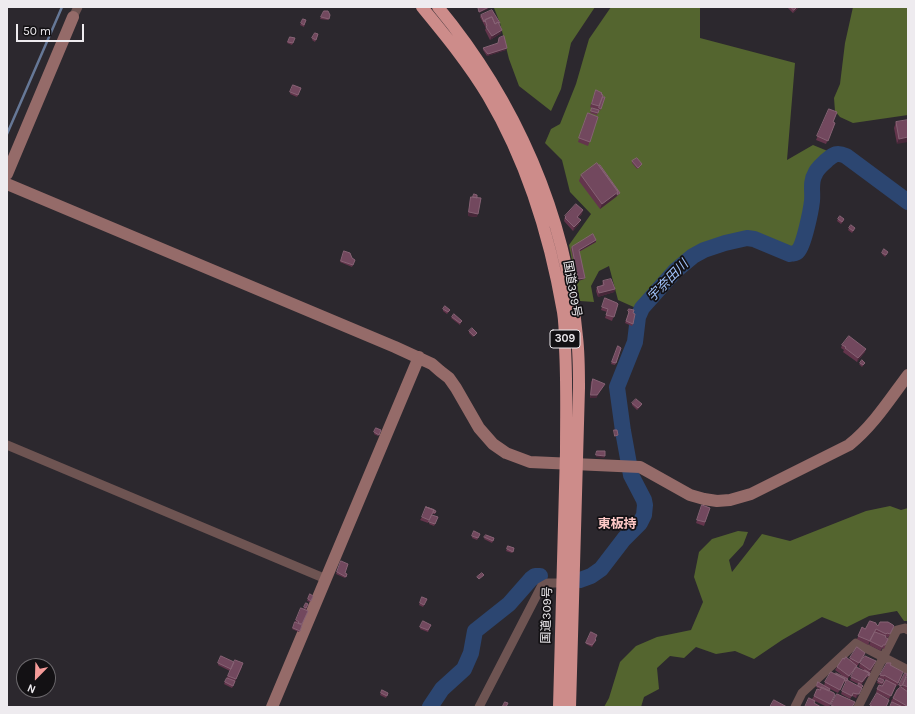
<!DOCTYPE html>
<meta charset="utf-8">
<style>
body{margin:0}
#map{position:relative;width:915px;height:714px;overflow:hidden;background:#2c282e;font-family:Karla,sans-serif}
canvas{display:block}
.frame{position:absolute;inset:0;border:8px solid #eeebef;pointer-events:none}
.north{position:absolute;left:16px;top:658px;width:40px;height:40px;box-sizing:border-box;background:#131114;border:1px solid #6b686c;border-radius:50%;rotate:203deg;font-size:11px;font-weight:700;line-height:16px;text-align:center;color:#eeebef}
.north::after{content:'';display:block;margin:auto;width:14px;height:18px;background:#f59b99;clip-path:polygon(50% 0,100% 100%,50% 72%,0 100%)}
.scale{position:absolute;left:16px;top:24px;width:68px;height:18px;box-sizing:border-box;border:2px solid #eeebef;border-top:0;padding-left:5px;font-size:12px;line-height:14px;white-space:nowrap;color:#eeebef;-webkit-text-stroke:3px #131114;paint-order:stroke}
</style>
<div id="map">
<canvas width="915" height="714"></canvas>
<div class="frame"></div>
<div class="north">N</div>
<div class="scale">50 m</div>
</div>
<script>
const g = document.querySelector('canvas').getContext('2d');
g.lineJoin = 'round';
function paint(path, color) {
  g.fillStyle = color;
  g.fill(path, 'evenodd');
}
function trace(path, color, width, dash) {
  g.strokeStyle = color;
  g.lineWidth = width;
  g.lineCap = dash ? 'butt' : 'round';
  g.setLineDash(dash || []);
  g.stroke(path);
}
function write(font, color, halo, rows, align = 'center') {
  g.font = font + ' Karla,"Noto Sans JP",sans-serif';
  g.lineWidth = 3.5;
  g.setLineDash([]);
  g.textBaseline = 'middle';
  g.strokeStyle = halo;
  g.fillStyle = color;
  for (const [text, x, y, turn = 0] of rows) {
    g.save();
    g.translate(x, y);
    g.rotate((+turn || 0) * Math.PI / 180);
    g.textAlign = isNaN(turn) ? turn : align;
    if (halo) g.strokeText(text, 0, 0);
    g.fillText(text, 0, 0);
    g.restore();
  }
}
paint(new Path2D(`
 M492 7H595L571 43 561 89 551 111 519 86 509 59 500 23 494 8Z
 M611 7H700V38L795 63 787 160 813 145 830 152 827 159 819 163 814 169 806 188 804 233 801 248 789 256 752 242 710 250 689 258 659 291 645 312 618 300 609 266 599 271 591 286 594 302 580 301 569 245 591 214 570 192 562 160 545 143 551 129 560 124 576 84 589 39Z
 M853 7H908V115L853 123 840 117 835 111 834 98 840 84 845 43Z
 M890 506 901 510 908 508V621H904L897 611 869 616 847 627 822 617 782 640 754 659 735 651 716 654 696 647 684 658 670 656 657 668 659 689 644 697 641 707H604L609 698 620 662 636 646 657 637 691 630 703 602 694 577 699 552 712 539 738 531 748 532 743 545 729 560 732 572 762 534 790 541 866 511Z`), '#54652f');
trace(new Path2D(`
 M7 134 62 7`), '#667897', 2.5);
trace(new Path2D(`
 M580 580 591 576 601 569 624 539 640 523 644 515 645 505 644 500 631 475 623 431 617 387 635 342 638 317 642 308 675 271 693 256 704 250 725 243 747 238 754 239 790 254C793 253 796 254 798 251 804 245 811 210 812 201 813 192 810 182 815 174 817 168 823 164 827 160 834 154 837 152 846 156L908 202
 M430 707 442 689 464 669 471 653 475 631 509 604 531 579 535 576H540`), '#2c4671', 16);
trace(new Path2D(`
 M73 17 78 7
 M7 445 326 579
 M479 707 541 587 548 583H567
 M795 707 802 693 856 643 908 670
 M858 707 897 630 905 628 908 630`), '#6e5452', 9);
trace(new Path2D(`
 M7 174 73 17
 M7 184 395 347 432 364 440 371 449 378 456 388 479 428 493 444 506 453 530 462 640 467 690 495 704 499 717 501 730 500 751 494 849 445C873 426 890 399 908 375
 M272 707 419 357`), '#956b69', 12);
trace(new Path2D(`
 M422 7C445 35 469 64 488 96 527 162 550 237 563 312 565 324 565 336 565 348 567 383 566 417 566 452 564 537 561 622 559 707
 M438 7C515 100 566 215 577 337 579 354 579 371 579 388L570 707`), '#cd8c8a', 12);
paint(new Path2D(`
 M787 7H799L793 13Z
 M324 11 330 15 328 20 320 19Z
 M481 15 500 23 499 24 502 30 500 34 490 40 485 30 486 28 480 17Z
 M303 19 306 20 304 27 300 25Z
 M315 33 318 34 315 42 312 40Z
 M290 37 295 38 292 45 287 43Z
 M483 48 506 50 487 56 483 50Z
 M293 85 301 88 297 97 290 94Z
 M596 90 601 94 603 97H605L600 111 599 110 597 115 590 113 592 108 590 107Z
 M829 109 833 122 835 123 826 144 816 140Z
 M588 113 598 117 588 146 578 142Z
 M908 120 897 144 894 128 896 122Z
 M632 161 641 166 637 169 632 163Z
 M581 175 619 194 600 209 579 181Z
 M474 194 477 198V217L468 216 470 200 471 197H473Z
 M582 214 578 218 579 224 573 231 564 221 565 216Z
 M838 219 844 220 841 224 837 221Z
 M849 228 854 230 852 233 848 230Z
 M596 240V242L579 252 585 278 584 279 578 281 571 249 572 247Z
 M344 251 352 258 355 260 352 267 340 262Z
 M888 252 885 257 882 254V253Z
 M603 281 615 289 614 292 598 297 596 291 597 287 602 286Z
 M605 298 618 304 612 321 605 318 607 312 601 310Z
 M443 309 450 310 447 314 443 311Z
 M629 309 633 313V324L632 326 625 323 629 313H628Z
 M452 317 461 322 460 325 451 318Z
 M469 331 477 333 473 337 469 333Z
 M842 345 865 352 857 362 843 352 844 350 841 348Z
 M618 346 621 348 615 365 611 364Z
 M860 363H865L862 367 859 364Z
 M593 379 603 387 596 398H590L591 382Z
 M632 403 642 404 641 406 637 410 632 405Z
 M376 428 381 430 378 436 374 434Z
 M702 505 710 508 704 526 696 523Z
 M436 511 435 514H432L428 523 420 520 422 517Z
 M432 515 438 517 434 526 429 524Z
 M474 531 480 534 477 540 472 538Z
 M486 535 494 538 492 543 484 539Z
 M508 546 514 548 512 553 506 551Z
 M341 561 345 573 347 574 345 578 336 574Z
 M310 594 313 596 310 602 307 601Z
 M422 597 427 599 423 607 419 605Z
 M306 603 308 604 306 610 302 625 299 632 292 629 295 622 298 624 295 622 296 620 303 609Z
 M423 621 431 625 428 632 420 629Z
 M876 624 878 626 892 630 888 638 885 636V637L888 639 884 649 882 648 881 651 869 645 875 632 868 645 857 639 862 627 865 629Z
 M591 632 595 639 596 640 592 647 586 644Z
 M221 656 242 667 232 688 224 684 230 671 218 665Z
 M864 656 856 668 865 671 859 667 860 663 876 661 870 673V675L868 677H867L861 685 857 697 856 698 852 696 850 699 841 694 842 691 858 686V684L850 680 855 670 847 679 846 683 844 682 838 693 830 689 829 691 835 695 829 707H827L815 701 805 707 812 699 814 696 820 690H821L816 687 818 682 824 686 825 682 835 674 844 677 835 670 837 667 844 659 849 660 850 658Z
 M890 665 902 676 897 686 896 685 889 699 877 693 886 707H870L877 693H876L877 689 882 686 886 680 883 679 884 682 882 685 877 683 880 675Z
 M905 673 907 674 901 687 902 688 903 685 908 678V706L907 707H890L892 702 891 701 893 698 901 688 899 687Z
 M382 690 388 693 386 698 380 695Z`), '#63354c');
paint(new Path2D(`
 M489 7 488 9 479 13V12Z
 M797 7H799L793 13 794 10Z
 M502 30 500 34 490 40 492 36Z
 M507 48 506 50 487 56 488 54Z
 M908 137V142L897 144 899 139Z
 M618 192 620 193 616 197 600 209 602 204Z
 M583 210 582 214 576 220 577 217Z
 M469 212 478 214 477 217 468 216Z
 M581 220 579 224 573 231 574 227Z
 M596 240V242L578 252 579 250Z
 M585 278 584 279 578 281V279Z
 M615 289 614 292 598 297 599 293Z
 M866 349 865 352 857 362 858 358Z
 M605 384 603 387 596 398H590L591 395Z
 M596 455 605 456 604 458 596 457Z
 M865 653 864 656 857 667 859 663Z
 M876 661 874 665 869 673 870 670Z
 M857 666 856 669 848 679 849 676Z
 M869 673 867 677 861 686 862 682Z
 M862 688 857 697 856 698 857 694Z`), '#472739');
const building = new Path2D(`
 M479 7H489L479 12 478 8Z
 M791 7H797L794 10Z
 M492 10 500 23H499L498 22 495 24 492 17 485 20 484 22 481 15Z
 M324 11H328L330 15 329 19 321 17Z
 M492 17 495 24 498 22 502 30 492 36 486 27 487 26 485 20Z
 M303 19 306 20 304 25 301 23Z
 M315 33 318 34 316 40 312 38Z
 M504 36 507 48 488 54 483 48 498 43 499 38Z
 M290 37 295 38 293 43 288 42Z
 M293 85 301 88 298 95 290 92Z
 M596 90 602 93 601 94 603 95 599 106 592 104Z
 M603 97H605L601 109 599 108Z
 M592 108 599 110 598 113 591 111Z
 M829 109 837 112 833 122 835 123 828 141 817 136Z
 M588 113 598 117 590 142 579 138Z
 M908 120V137L899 139 896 122Z
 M637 158 642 164 638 168 632 161Z
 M597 163 618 192 602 204 581 175Z
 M599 165H600L620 193 617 195 618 192Z
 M474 194 477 195V198L473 197Z
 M471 197 481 198 478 214 469 212Z
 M576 204 583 210 577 217 581 220 574 227 565 218 566 217 565 216Z
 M840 216 844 219 842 222 838 219Z
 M851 225 855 228 853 231 849 228Z
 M593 234 596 240 579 250 585 278 578 279 572 247Z
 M884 249 888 252 886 255 882 253Z
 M344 251 350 253 352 258 355 260 353 265 341 261Z
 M611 279 615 289 599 293 597 287 604 285 603 281Z
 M605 298 617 303 618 304 614 317 606 315 608 309 602 307Z
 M445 306 450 310 448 312 443 309Z
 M629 309 634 310 633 313 635 314 633 324 626 321 629 312 628 311Z
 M454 314 462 321 460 323 452 317Z
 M472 328 477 333 474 336 469 331Z
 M849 336 866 349 858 358 845 348 846 347 842 345Z
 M618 346 621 348 616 363 612 362Z
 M862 360 865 363 863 365 860 363Z
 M593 379 605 384 597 395H591Z
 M636 399 642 404 638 408 632 403Z
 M376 428 381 430 379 435 374 432Z
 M614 430H617L618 435 615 436Z
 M597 451H605V456L596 455Z
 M702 505 710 508 705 522 697 520Z
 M426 507 434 510 429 520 422 517Z
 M426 507 436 511 435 513 433 512 434 510Z
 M432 515 438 517 435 524 429 522Z
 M474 531 480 534 478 538 472 536Z
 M486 535 494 538 493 541 484 537Z
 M508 546 514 548 513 552 507 549Z
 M341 561 348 564 345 573 347 574 346 577 337 572Z
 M482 573 484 575 479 579 477 577Z
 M310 594 313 596 311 601 308 599Z
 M422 597 427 599 424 605 420 603Z
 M306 603 308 604 306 608 304 607Z
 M301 608 308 611 302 624 298 623 299 622 296 620Z
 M423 621 431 625 428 630 420 627Z
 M870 621 876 623V624L878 626 880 622H888L893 625 894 626 890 634 887 633 886 634 876 629 870 641 858 636 862 627 865 629Z
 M295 622 302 625 300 631 293 628Z
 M591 632 597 635 595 639 596 640 592 645 586 643Z
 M875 632 886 636 885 637 888 639 885 645H883L882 647 870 641Z
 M857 647 865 653 859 663 850 658Z
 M221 656 234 662 231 669 218 663Z
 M865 656 876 661 870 670 860 663Z
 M846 657 857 666 849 676 837 667 843 658 844 659Z
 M235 660 243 663 236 679 228 676Z
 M887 663H891L890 665 903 672 898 683 884 675V676L880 675Z
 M856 667 869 673 862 682 851 677Z
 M865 670 870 673 869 676 868 675 869 673 865 671Z
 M831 672 845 679 840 690 825 682Z
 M836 673 848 679 846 681 844 680 845 679 835 674Z
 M905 673 907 674 902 686 899 685Z
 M907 677 908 678V687L903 685Z
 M227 678 235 681 233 686 225 682Z
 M879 678 884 680 882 683 878 681Z
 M847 680 862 688 859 694H857L853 693 852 696 842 691Z
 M886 680 896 685 891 696 877 689 879 685 882 686Z
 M818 682 830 689 829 691 817 686Z
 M859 683 863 686 861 688H862L858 686Z
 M822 687 834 693 835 695 830 704 814 696 817 689 820 690Z
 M901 687 908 692V704L907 706 893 698 897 690Z
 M382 690 388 693 387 696 381 693Z
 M877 693 889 700 886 707H873L870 705Z
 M837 694 855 702 852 707H835L831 705Z
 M809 698 815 701 814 703 821 707H805Z
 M774 700 787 707H770Z
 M505 702 508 703 506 707 503 706Z
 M892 702 903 707H890Z`);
paint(building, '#72485e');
trace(building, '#866274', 1);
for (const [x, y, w] of [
 [565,339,30]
]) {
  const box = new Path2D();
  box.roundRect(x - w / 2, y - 9, w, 18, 3);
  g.fillStyle = '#131114';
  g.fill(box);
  trace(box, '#eeebef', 1);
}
write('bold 11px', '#eeebef', null, [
 ["309",565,339]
]);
write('12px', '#eeebef', '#131114', [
 ["国道309号",572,289,80],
 ["国道309号",547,615,-88]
]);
write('italic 13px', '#a3c5fd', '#131114', [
 ["宇奈田川",668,281,-46]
]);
write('bold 13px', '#fdc8c6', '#131114', [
 ["東板持",617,524]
]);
</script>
